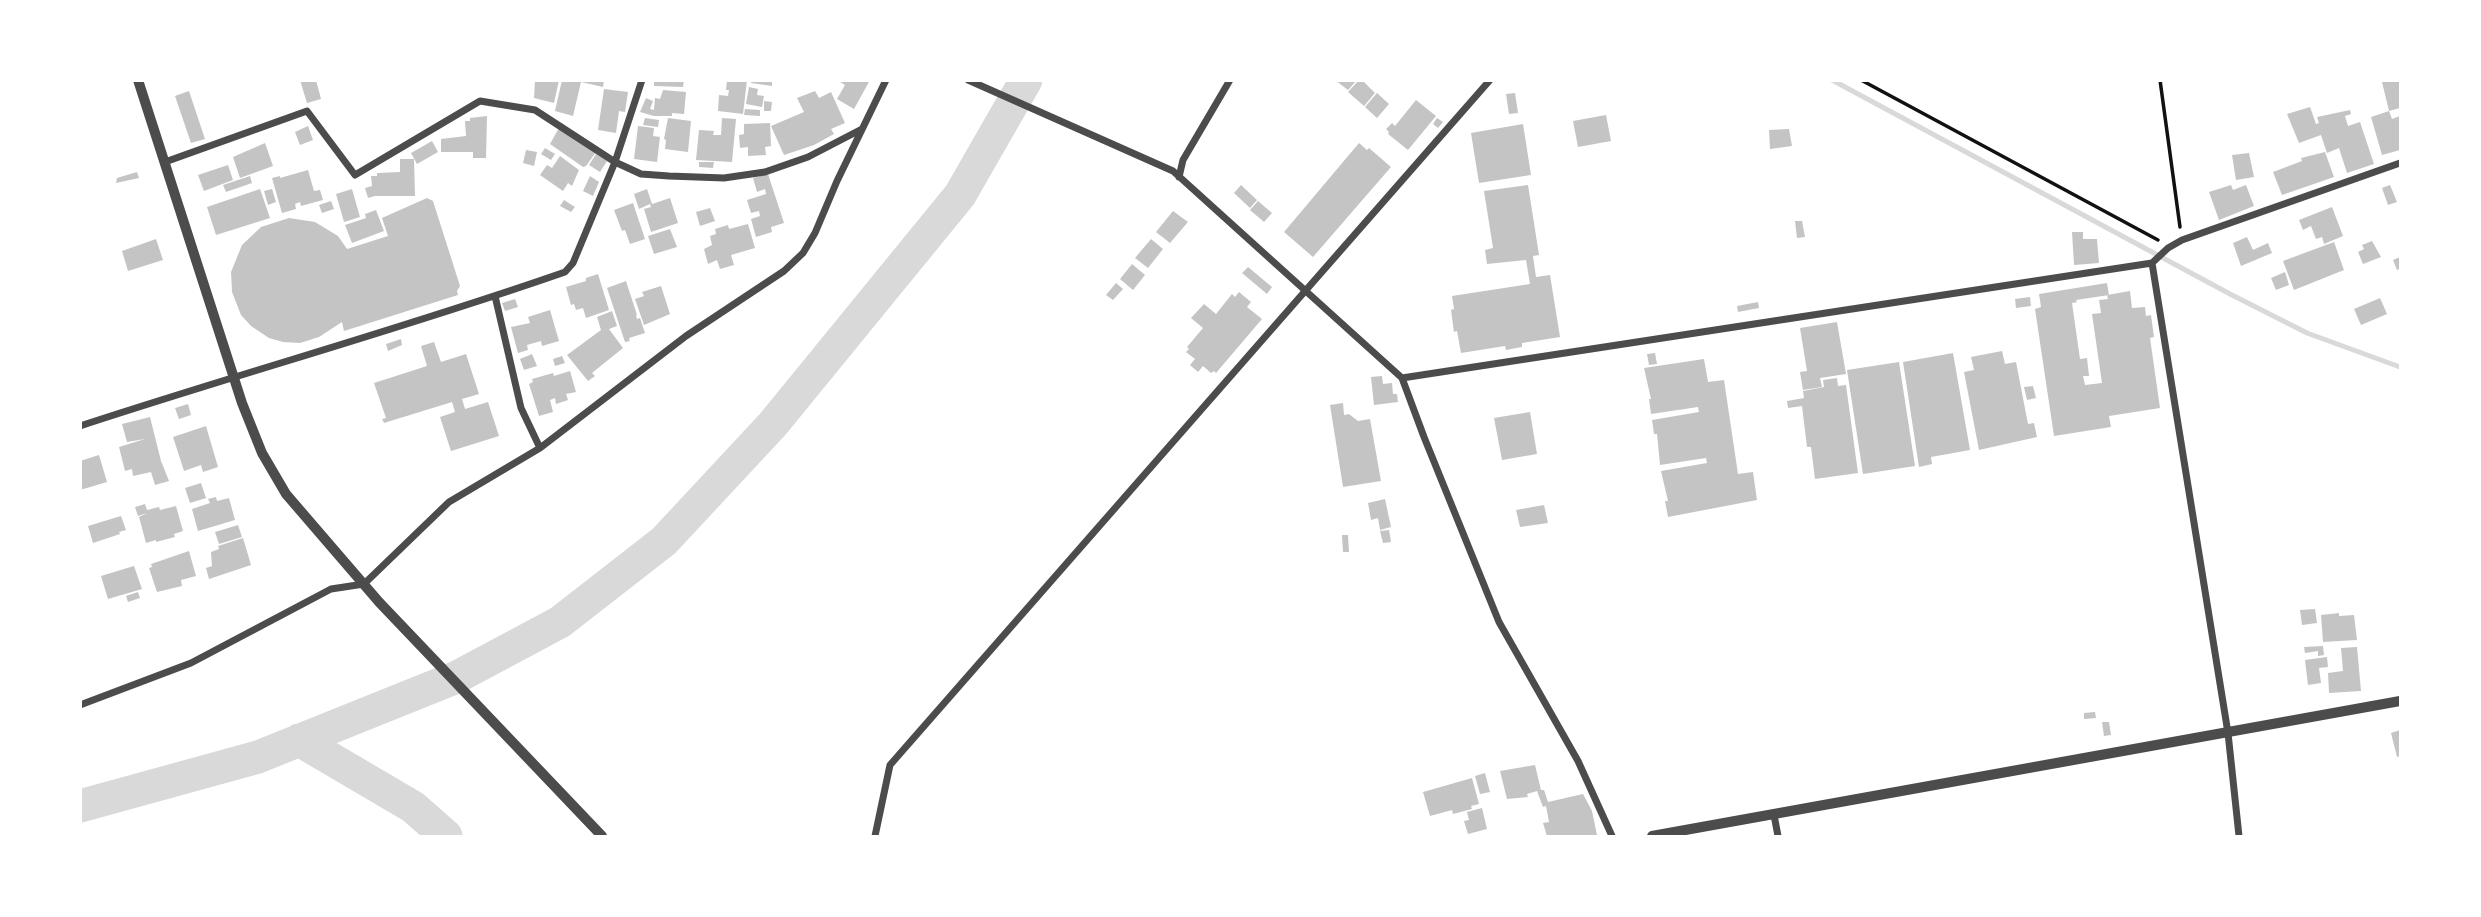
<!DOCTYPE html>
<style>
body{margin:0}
#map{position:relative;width:2481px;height:917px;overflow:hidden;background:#fff;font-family:"Work Sans",sans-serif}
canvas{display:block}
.frame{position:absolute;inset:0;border:82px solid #fff;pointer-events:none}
</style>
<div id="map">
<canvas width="2481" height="917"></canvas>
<div class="frame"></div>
</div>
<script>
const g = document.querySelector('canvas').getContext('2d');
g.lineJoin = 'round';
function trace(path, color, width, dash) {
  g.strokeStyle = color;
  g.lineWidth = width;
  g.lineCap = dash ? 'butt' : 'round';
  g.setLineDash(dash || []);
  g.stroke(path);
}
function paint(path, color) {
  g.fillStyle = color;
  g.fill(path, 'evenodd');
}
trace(new Path2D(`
 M1832 80 2230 294 2307 333 2400 367`), '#d9d9d9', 5);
trace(new Path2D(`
 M299 740 413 807 446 836
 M80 806 258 757 457 677 560 622 664 541 773 424 960 195 1026 80`), '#d9d9d9', 33);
paint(new Path2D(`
 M300 80H316L321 99 307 103Z
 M535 80H559L554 103 534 98Z
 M562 80 572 81 604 80 603 87 581 82 573 116 555 111Z
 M654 80H684L683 87 654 86Z
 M727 80H747L743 114 718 111 719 95 728 96 729 90H726Z
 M751 80H772V86L751 83Z
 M837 80H870L854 109 837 99 845 85Z
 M1335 80H1357L1348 90Z
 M1359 80H1362L1375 93 1364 106 1348 92Z
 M2388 80H2400V108L2389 111 2382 82Z
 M749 87 758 89 757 95 764 96 762 107 746 104Z
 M604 89 628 92 625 112 619 111 616 133 598 130Z
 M663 90 686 92 684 114 672 113V116H654L640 112 646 98 653 101 650 109 654 110 655 98 660 99Z
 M189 91 205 139 191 143 175 96Z
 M815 91 819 98 831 92 845 123 831 129 834 134 814 145 784 155 771 126 804 112 797 98Z
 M1377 93 1389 104 1377 118 1365 107Z
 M1515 93 1518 113 1509 114 1506 94Z
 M1416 100 1436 116 1408 150 1388 134 1389 132 1386 129 1392 123 1395 126Z
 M764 101 772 102 771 111H764Z
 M2310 107 2316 124 2319 123 2317 117 2350 110 2351 114 2345 116 2348 126 2360 122 2374 164 2347 173 2339 148 2327 153 2321 135 2299 143 2287 114Z
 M745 109 760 110V116L744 115Z
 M2389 111 2392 119 2400 116V150L2382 155 2371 117Z
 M1606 115 1611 141 1578 147 1573 121Z
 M487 116 486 158H473V152H441V139L466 136 465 121H470V118Z
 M645 118 659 120 658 127 643 125Z
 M668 118 691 121 688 152 665 149 666 140 664 139Z
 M722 118 736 119 732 162 696 160 699 130 714 131 713 135H721Z
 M1437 118 1443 122 1438 128 1433 124Z
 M770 123 771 146 765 147 766 155 748 156V147L740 148 739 135 744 134V124Z
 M1523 124 1531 175 1479 183 1471 133Z
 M308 126 313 140 300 145 295 132Z
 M560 126 596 152 586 166 583 167 550 144Z
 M638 126 654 128 653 136 660 137 657 162 634 159Z
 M1789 129 1792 146 1770 149 1769 130Z
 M432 141 438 152 417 164 411 153Z
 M265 143 273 166 240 178 233 157Z
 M1359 143 1367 150 1369 148 1391 167 1313 257 1284 232Z
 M545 148 555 154 551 160 541 154Z
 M526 150 537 152 534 166 523 163Z
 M2325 152 2334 177 2282 195 2273 172 2302 161 2301 158Z
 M2249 153 2254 177 2236 180 2232 155Z
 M596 154 607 161 600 172 589 165Z
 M560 156 579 170 572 186 568 183 563 191 540 175 547 165 552 168Z
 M400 159H414L415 196H375L368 198 365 188 372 186 371 176H377V173L400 172Z
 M699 162H714L713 168 699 167Z
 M228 165 233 180 204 191 198 175Z
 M308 170 314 191 320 190 323 200 301 206 300 202 295 204 296 209 282 213 272 178 280 176V178Z
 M137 172 139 178 116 183 117 178Z
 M768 174 784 223 771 227 772 232 756 237 751 219 760 216 759 211 751 213 747 200 766 194 765 189 757 192 753 178Z
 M250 176 252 183 226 192 223 185Z
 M590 176 599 182 593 196 583 191Z
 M1241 185 1257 200 1250 208 1234 193Z
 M1528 185 1539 255 1533 256 1536 277 1550 275 1560 337 1522 343V347L1506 350 1505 346 1461 353 1457 331 1454 332 1451 310 1454 309 1452 296 1530 284 1526 260 1487 264 1485 250 1493 248 1484 191Z
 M2231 185 2233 190 2246 185 2254 206 2219 220 2209 192Z
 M2390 185 2397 202 2388 205 2382 188Z
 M260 189 270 218 216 235 207 207Z
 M272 189 276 202 268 205 264 191Z
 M352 189 360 217 344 222 336 194Z
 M647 189 652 204 670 198 678 223 651 232 644 209 651 207 650 204 639 209 634 194Z
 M427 198 433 201 460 286 457 291 458 295 344 331 342 322 319 337 300 343 283 342 269 338 251 326 241 315 232 292 231 272 242 245 261 227 289 218 315 222 338 236 347 249 388 236 382 218Z
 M564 200 575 207 571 212 560 206Z
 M331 201 334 209 322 213 319 205Z
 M1258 201 1272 213 1264 222 1250 210Z
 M633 203 645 239 630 244 625 230 622 231 614 210Z
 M2332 207 2343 236 2324 244 2322 237 2316 239 2311 226 2303 230 2299 220Z
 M710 208 715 221 700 226 696 212Z
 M376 210 384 231 352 243 345 225 366 218 365 214Z
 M1173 211 1188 222 1170 243 1156 232Z
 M1795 221H1802L1805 237 1797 238Z
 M748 224 755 248 731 255 734 265 720 269 717 260 708 264 704 249 712 245 710 236 716 234 715 229 728 225 729 229Z
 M670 229 677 247 654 254 648 236Z
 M2072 232H2083V239H2097L2099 263 2074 265Z
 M2247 237 2253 250 2268 243 2272 253 2241 266 2233 243Z
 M156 239 163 260 128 271 122 251Z
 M1151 239 1163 249 1148 268 1135 258Z
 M2372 241 2381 257 2363 264 2358 252 2364 249 2362 245Z
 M2334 242 2344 270 2294 290 2283 261Z
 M2400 257V269L2397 270 2393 260Z
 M1132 264 1145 275 1133 290 1120 279Z
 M1248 267 1272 287 1267 294 1242 273Z
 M2285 272 2289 285 2276 290 2271 278Z
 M598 274 609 310 586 318 583 308 576 310 574 304 571 305 566 287 586 281V278Z
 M626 281 637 315H636L637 319 640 318 645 333 629 338 630 341 625 342 607 288Z
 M1116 283 1123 289 1113 300 1106 295Z
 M2107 283 2109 295 2076 300 2077 302 2072 303 2080 359 2087 358 2089 376H2083L2085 385 2102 383 2092 314 2101 313 2099 300 2108 299 2107 295 2130 291 2132 308 2145 307 2146 316 2151 315 2154 337 2150 338 2160 408 2109 416 2111 427 2054 436 2035 309 2041 307 2039 294Z
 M661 286 670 314 644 325 635 299 644 296 642 292Z
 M1239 292 1251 302 1247 307 1262 319 1216 373 1214 371 1211 373 1203 366 1198 372 1190 365 1195 359 1186 352 1189 349 1187 347 1203 328 1191 318 1204 304 1216 314 1232 294 1235 297Z
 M2030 297 2031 306 2016 308 2015 299Z
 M2380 298 2387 314 2361 325 2354 309Z
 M515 299 518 307 505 311 502 303Z
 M1758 302 1759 308 1738 312 1737 306Z
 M550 310 559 341 542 346 541 341 527 345 528 350 518 353 511 327 530 323 528 317Z
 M612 311 617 326 609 329 623 348 592 373 595 376 588 381 567 355 601 330 597 317Z
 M1837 322 1846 374 1820 378 1822 387 1803 390 1800 372 1807 371 1800 328Z
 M401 339 402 345 388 351 386 344Z
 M434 342 441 362 466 354 479 394 462 399 465 409 488 402 499 436 451 451 440 417 455 412 452 402 384 423 382 419 386 418 374 383 427 366 421 346Z
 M2002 351 2005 364 2016 362 2028 424 2034 423 2037 437 1979 450 1964 372 1974 370 1971 357Z
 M1655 353 1657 364 1649 365 1647 354Z
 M1953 353 1970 450 1931 457 1932 464 1919 467 1903 362Z
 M532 354 537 366 524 370 520 359Z
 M562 356 565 363 555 366 553 359Z
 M1704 359 1708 382 1724 380 1738 474 1753 472 1757 500 1668 517 1665 501H1668L1661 471 1707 463 1706 458 1660 465 1657 434H1654L1652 420 1699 412 1698 407 1651 414 1649 399H1651L1644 368Z
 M1899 362 1915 466 1863 474 1847 370Z
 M570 371 576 392 566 394 568 400 556 404 555 398 550 400 553 412 539 416 529 384 533 382 532 379 553 373 554 376Z
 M1382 376 1383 384 1392 383 1393 394H1397L1398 402 1374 405 1371 377Z
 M1837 378 1838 386 1846 385 1858 473 1815 479 1811 447H1807L1802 406 1788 408 1787 401 1804 398 1803 391 1824 387 1823 380Z
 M2033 386 2036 398 2027 400 2024 387Z
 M1343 403 1344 415 1349 414 1358 421 1370 419 1381 481 1343 487 1330 405Z
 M188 404 191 415 179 419 175 408Z
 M1530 412 1537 454 1502 460 1494 418Z
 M150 417 161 461 169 481 155 485 151 472 133 476 132 469 125 471 119 447 145 439 127 442 122 424Z
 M206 426 218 467 203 472 201 465 184 471 173 437Z
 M99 455 107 482 80 490V461Z
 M201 483 206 498 190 503 185 488Z
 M216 497 217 501 229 498 235 520 198 531 192 509 210 503 208 499Z
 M1385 499 1391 527 1380 530 1378 518 1371 520 1368 503Z
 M145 504 147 510 159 507 160 510 176 506 183 531 174 534 175 537 156 542V540L146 543 139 517 147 513 138 516 135 507Z
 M1544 505 1548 523 1520 527 1516 510Z
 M121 516 126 530 119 532 120 534 93 543 88 526Z
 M238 525 242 537 219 544 215 532Z
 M1389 530 1391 542 1383 543 1380 531Z
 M1342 535H1348L1349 552H1343Z
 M243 538 251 565 209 579 206 568 212 566 211 552 219 549 218 546Z
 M189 551 196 576 181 580 182 586 157 592 149 568 152 567 151 564Z
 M134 566 142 589 108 599 101 576Z
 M138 592 140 598 128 602 126 596Z
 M2315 609 2317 623 2302 625 2300 610Z
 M2339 613V616L2354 615 2357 640 2323 642 2321 615Z
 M2323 646 2324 655 2318 656V651L2305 653 2304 647Z
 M2357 647 2361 691 2329 693 2328 673 2343 671 2341 648Z
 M2327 657 2328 667 2319 668 2321 683 2308 685 2305 660Z
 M2095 712 2096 718 2084 719V713Z
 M2102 722H2109L2111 735 2104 736Z
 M2400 730V756L2397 757 2391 733Z
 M1535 765 1541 790H1544L1548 802 1583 794 1592 811 1597 835 1547 836 1543 823 1549 822 1546 806 1543 807 1537 791 1527 794 1528 797 1507 799 1500 771Z
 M1485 773 1490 792 1480 794 1475 776Z
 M1472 778 1479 804 1471 806 1472 809 1453 814 1452 810 1430 816 1423 792Z
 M1482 808 1487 829 1468 834 1464 821 1469 820 1467 812Z`), '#c4c4c4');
trace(new Path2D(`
 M1861 80 2158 240
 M2160 80 2180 227`), '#111', 3.5);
trace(new Path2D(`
 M968 80 1173 171 1402 378 1424 437 1499 622 1578 761 1612 836
 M165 162 307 111 355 175 480 101 535 110 615 162 641 174 669 176 724 178 765 172 808 157 860 130
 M1179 177 1183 160 1230 80
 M2152 263 2228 733 2239 836
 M495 296 521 408 540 448
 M1402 378 2152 263 2168 248 2182 240 2400 163
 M80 426C241 373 405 328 565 272L573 263 615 162 642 80
 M80 705 191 663 331 589 364 584 449 502 540 448 686 336 784 271 803 253 815 233 837 181 886 80
 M1774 815 1778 836
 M875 836 890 765 1490 80`), '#4c4c4c', 7);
trace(new Path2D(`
 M138 80 242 403 262 453 286 494 379 602 602 836
 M1652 836 2400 701`), '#4c4c4c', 10);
</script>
